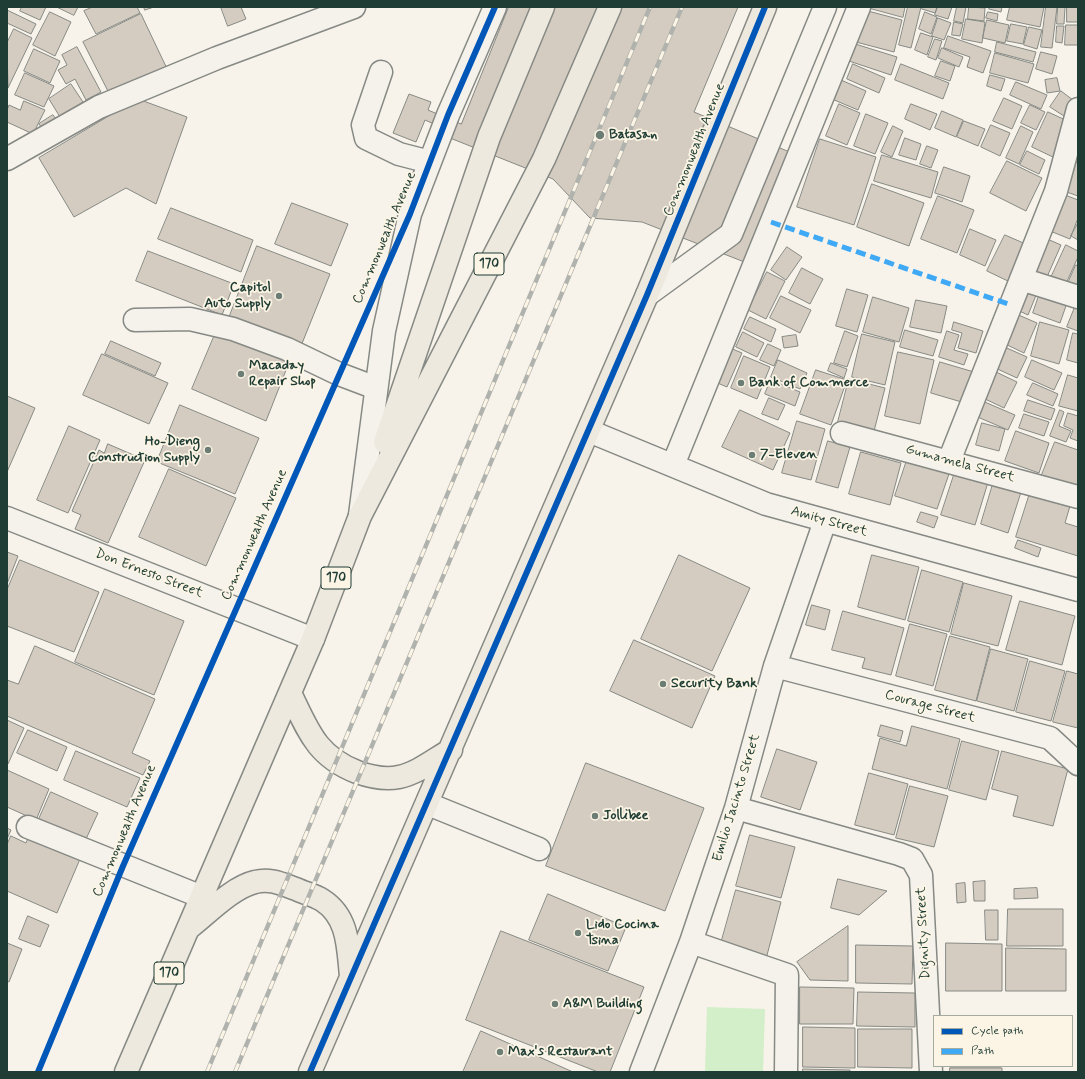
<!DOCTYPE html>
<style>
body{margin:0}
#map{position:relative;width:1085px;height:1079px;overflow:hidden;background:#f7f3ea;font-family:Mynerve,sans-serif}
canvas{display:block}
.frame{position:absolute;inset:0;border:8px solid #1f3d34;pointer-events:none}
.legend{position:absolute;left:933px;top:1015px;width:140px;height:52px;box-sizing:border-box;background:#fcf5e5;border:1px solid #a4ab9e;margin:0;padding:5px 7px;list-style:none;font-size:12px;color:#1f3d34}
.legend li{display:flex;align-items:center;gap:8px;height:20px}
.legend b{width:20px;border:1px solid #a4ab9e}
</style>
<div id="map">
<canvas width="1085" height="1079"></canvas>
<div class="frame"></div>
<ul class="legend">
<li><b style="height:5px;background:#0057b8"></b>Cycle path</li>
<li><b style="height:5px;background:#3fa9f5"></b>Path</li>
</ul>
</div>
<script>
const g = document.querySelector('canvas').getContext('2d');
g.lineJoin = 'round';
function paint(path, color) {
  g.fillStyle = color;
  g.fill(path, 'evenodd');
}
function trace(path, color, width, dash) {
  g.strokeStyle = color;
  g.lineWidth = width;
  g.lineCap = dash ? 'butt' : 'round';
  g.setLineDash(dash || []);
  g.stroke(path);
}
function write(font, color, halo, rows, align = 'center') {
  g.font = font + ' Mynerve,sans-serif';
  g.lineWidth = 3.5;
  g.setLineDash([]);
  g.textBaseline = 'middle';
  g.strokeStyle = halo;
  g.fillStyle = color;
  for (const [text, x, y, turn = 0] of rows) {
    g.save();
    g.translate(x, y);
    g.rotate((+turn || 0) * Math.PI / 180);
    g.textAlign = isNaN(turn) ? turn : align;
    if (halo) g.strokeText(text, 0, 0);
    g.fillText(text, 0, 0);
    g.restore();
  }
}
paint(new Path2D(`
 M707 1007 765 1009 763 1072H705Z`), '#d2efc9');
const building = new Path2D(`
 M22 7H46L40 20 20 11Z
 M57 7H78L74 15Z
 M93 7H137L140 13 96 34 84 11Z
 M144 7H154L145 10Z
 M221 7H241L246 19 228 26Z
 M509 7H738L694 112 792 153 747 263 642 222 590 218 553 179 450 138 452 132 425 120 416 142 393 133 409 94 431 102 428 110 461 124Z
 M865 7H905L903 17Z
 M908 7H921L911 48 899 45Z
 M923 7H937L935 13 922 9Z
 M938 7H952L948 19 935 15Z
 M957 7H966L963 23 954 21Z
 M969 7 985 8 984 21 968 19Z
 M990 7H1002L1001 12 989 9Z
 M1010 7H1044L1040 27 1007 20Z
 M1046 7H1057L1052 48 1041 47Z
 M1058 7H1065L1064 24H1057Z
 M1067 7H1078V22H1067Z
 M7 10 36 24 31 34 7 23Z
 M864 10 902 20 894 52 856 42Z
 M50 12 71 22 55 56 33 45Z
 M925 12 937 17 931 34 919 29Z
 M988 12 998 14 997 21 986 18Z
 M141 14 170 75 112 99 83 42Z
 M938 18 951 23 944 40 932 36Z
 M966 19 985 22 982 43 962 39Z
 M987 20 1009 25 1005 43 983 38Z
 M954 22 963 24 960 36 952 35Z
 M1011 24 1027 27 1023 44 1007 41Z
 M1066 25H1078V45H1065Z
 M1057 26H1064L1062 43 1056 42Z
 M1029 27 1042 30 1037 49 1024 45Z
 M14 29 32 38 8 88 7 43Z
 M921 33 933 37 927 55 915 50Z
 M948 36 991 51 983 73 967 67 970 57 944 48Z
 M935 39 942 41 936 60 928 57Z
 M997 42 1036 52 1033 62 995 52Z
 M852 43 897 57 891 75 846 60Z
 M77 47 101 92 86 100 75 79 66 84 58 70 67 65 62 55Z
 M942 48 963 57 959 67 938 58Z
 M34 49 60 61 50 83 24 71Z
 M1041 52 1057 56 1052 74 1036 69Z
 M995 53 1034 64 1028 83 990 73Z
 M941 61 955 66 950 81 935 76Z
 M853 64 885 78 879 93 847 79Z
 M901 64 949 83 943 99 895 80Z
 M25 73 54 86 44 107 15 95Z
 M990 75 1005 79 1001 91 987 86Z
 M1057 78 1060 91 1047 93 1045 80Z
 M841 80 866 91 858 110 832 99Z
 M1016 82 1047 95 1041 109 1010 95Z
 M71 84 83 102 60 117 49 99Z
 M1061 91 1077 103 1067 118 1050 107Z
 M1004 98 1022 106 1012 129 993 121Z
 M138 99 187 117 156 204 126 188 74 217 39 158Z
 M24 101 45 110 33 134 7 122V110L9 105 20 110Z
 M839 104 860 113 847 145 826 136Z
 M911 104 937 114 930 130 905 119Z
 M1030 105 1045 112 1036 130 1021 123Z
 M942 111 963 120 956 137 935 128Z
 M1048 112 1072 123 1055 158 1032 147Z
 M866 114 888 123 875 154 854 146Z
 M53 115 57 120 47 135 39 124Z
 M964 121 985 129 978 146 957 137Z
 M991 125 1010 133 1000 156 981 147Z
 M893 126 903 131 892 157 881 152Z
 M1021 126 1033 132 1019 164 1006 158Z
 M905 138 921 144 916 160 899 155Z
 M820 139 876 157 854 225 797 207Z
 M927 146 938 150 931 168 920 164Z
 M1027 151 1045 160 1039 174 1020 165Z
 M882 155 938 172 931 198 874 181Z
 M1007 161 1042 178 1026 211 990 193Z
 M1072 161 1078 163V196L1061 190Z
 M944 167 970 176 962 202 935 193Z
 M872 184 924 203 909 246 857 227Z
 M1060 193 1078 200V218L1070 239 1045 229Z
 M938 196 974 210 957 253 921 239Z
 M292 203 348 224 331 266 275 244Z
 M171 208 253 240 241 272 158 239Z
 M1078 223V240L1071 236Z
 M970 229 996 240 985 266 960 255Z
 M1005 235 1028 245 1010 282 987 271Z
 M1045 238 1061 245 1043 286 1027 279Z
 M1066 245 1078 251V257L1064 288 1049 282Z
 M257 246 330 274 301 346 229 318Z
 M787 247 802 257 786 280 771 270Z
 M148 251 234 284 222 315 136 281Z
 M1076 265 1078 266V284L1075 292 1066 288Z
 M802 268 823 279 810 304 789 293Z
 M767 272 785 281 766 319 748 310Z
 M1026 282 1039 288 1028 315 1015 309Z
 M847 289 868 295 857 332 836 326Z
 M1041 290 1068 300 1060 323 1033 313Z
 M781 296 811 310 800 333 770 318Z
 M873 297 909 308 899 342 863 332Z
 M1078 299V331L1067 327Z
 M916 300 947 306 941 333 910 327Z
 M1014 313 1037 323 1024 353 1001 342Z
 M750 317 776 329 771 342 744 329Z
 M954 322 983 331 976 353 958 348 962 333 952 330Z
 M1040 322 1069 330 1059 364 1031 356Z
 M905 330 938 340 933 356 900 347Z
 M845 331 858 336 847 367 834 363Z
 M947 331 959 335 954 350 968 354 964 365 939 357Z
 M216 332 290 360 266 421 192 389Z
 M743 332 764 343 757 357 736 347Z
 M1073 333 1078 334V363L1067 360Z
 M862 334 895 342 885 385 852 377Z
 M796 335 798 346 784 348 782 337Z
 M111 341 161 363 155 376 105 354Z
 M768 344 781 350 774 366 760 360Z
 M723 345 742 353 727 387 708 379Z
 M1000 345 1027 357 1017 378 991 366Z
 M898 352 934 360 920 424 885 416Z
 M102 354 168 383 149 424 83 395Z
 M744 356 770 367 757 399 731 388Z
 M778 360 807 373 800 389 771 377Z
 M1032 360 1062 373 1054 390 1025 377Z
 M940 362 974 372 965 403 931 393Z
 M831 363 847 369 844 378 828 371Z
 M816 370 847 380 831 425 800 414Z
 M994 371 1017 382 1004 408 981 397Z
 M1068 375 1078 378V411L1059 406Z
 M849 379 885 388 872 439 836 430Z
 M771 380 800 392 795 406 765 394Z
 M1033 383 1058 394 1053 406 1027 395Z
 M7 396 35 408 7 472Z
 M769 398 785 405 778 420 762 414Z
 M980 400 1015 415 1008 430 973 415Z
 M1028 400 1055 409 1051 420 1024 411Z
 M180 405 259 438 235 494 157 462Z
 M740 410 790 433 773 470 722 447Z
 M1060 410 1064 412 1059 426 1071 431 1066 442 1050 436Z
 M1068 413 1078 416V441L1070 438 1073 430 1064 426Z
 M1024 414 1049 422 1044 436 1019 428Z
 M797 421 825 429 811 480 782 473Z
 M982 423 1005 429 999 451 976 445Z
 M69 426 100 440 68 513 37 500Z
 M1016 431 1049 443 1039 473 1005 461Z
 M828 441 850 447 838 488 816 482Z
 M1055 442 1078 450V486L1041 477Z
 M108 444 145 460 108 543 75 529 81 515 72 511 99 450 104 453Z
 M861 452 901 463 890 505 849 494Z
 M909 454 951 468 937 509 895 496Z
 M169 469 236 498 206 566 139 537Z
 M956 469 989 479 975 525 941 515Z
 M993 484 1021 492 1008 533 981 524Z
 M1030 493 1070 506 1065 523 1078 527V556L1016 537Z
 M921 512 938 517 934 528 917 522Z
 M1018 540 1041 548 1038 557 1015 548Z
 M7 552 18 556 7 584Z
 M679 555 750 588 712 671 641 639Z
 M872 555 919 567 905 620 858 607Z
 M20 560 99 592 74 652 7 626V590Z
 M922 570 963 582 949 632 908 621Z
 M964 583 1012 596 998 646 951 634Z
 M105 589 184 621 154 695 75 662Z
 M1020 601 1075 616 1062 665 1006 650Z
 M812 605 830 610 825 630 806 625Z
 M843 611 904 628 891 675 862 668 865 658 832 650Z
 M910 624 947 634 933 686 896 676Z
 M950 636 990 647 976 701 935 690Z
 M634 640 715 676 692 728 610 691Z
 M35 646 155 699 132 753 150 761 143 775 7 716V680L18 684Z
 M991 649 1028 659 1014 711 977 701Z
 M1030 661 1065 671 1051 721 1016 712Z
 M1067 671 1078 674V728L1053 722Z
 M7 720 24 728 8 764 7 763Z
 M881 725 903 731 900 742 878 736Z
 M912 726 960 739 947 789 872 769 880 738 906 746Z
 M28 730 67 747 57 771 17 753Z
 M962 741 999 751 986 800 949 790Z
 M777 749 817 762 800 810 761 797Z
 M76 751 140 778 127 807 64 780Z
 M1002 751 1068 769 1053 826 1013 816 1018 796 992 789Z
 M586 763 704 808 665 911 546 866Z
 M7 770 49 789 36 820 7 807Z
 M869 773 908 784 894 835 855 825Z
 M910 786 948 796 934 847 896 838Z
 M51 792 98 813 86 839 39 819Z
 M7 828 11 830 7 839Z
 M750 835 795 847 781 898 736 886Z
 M11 836 26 843 29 836 80 859 57 913 7 891V845Z
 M838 879 887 891 859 915 831 908Z
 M985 881V901H974L973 882Z
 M965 883 966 902 957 903 956 884Z
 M1037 888 1038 898 1014 899V889Z
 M736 890 781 902 766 959 720 947Z
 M548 894 626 927 608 971 529 940Z
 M1008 909H1063V946H1007Z
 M985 910H998V940H986Z
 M28 916 49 925 40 947 19 939Z
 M848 926V981L810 980 797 962Z
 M501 931 644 987 610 1072H598L466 1020Z
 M7 943 22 949 9 982 7 981Z
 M946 943 1002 944V991H946Z
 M856 945 913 946 912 984 856 983Z
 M1006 948 1066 949V991H1006Z
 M800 987 854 988 853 1024H800Z
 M858 992 915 993V1027L857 1026Z
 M803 1027 855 1028V1068L803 1067Z
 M858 1029H912V1068L858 1067Z
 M481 1031 573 1072H463Z
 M950 1066H1001V1067H950Z
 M950 1068H1002V1072H950Z
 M803 1069 850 1070V1072H803Z`);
paint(building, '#d4ccc0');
trace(building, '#868984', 1);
const minor = new Path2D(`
 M381 72 363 125 366 138 399 154 430 162
 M7 159 99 107 217 58 354 7
 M1021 279 1078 297
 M647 295 731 234 825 7
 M135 320 190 319 233 329 287 349 339 374 376 388
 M589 431 766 504 1078 590
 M842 433 1078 497
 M949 461 1056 191 1078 109
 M673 465 859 7
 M360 515 384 331 410 214 448 115 495 7
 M7 518 313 639
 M775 666 1050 738 1078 764
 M428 804 539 849
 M736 808 899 854 912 859 921 875 931 1072
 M28 827 202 897
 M691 942 787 975 786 1072
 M641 1072 691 942 736 808 775 666 825 521`);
const major = new Path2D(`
 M385 442 489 137 543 7
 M290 693C308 730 316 756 357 772 371 777 385 780 399 777 418 773 435 759 451 750
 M190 927C208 913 233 887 255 882 270 878 282 884 296 889 304 893 314 895 322 900 349 917 348 948 351 976
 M126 1072 313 639 360 516 544 159 610 7
 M310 1072 647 295 765 7`);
trace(minor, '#868984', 25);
trace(major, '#868984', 25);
trace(minor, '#f5f2ec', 22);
trace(major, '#eee9df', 22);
const rail = new Path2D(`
 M207 1072 650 7
 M235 1072 682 7`);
trace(rail, '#b0b2ad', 4.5);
trace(rail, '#fcf5e5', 3, [9]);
trace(new Path2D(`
 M771 222 1011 305`), '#3fa9f5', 5, [10, 5]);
trace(new Path2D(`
 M38 1072 123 866 410 214 448 115 495 7
 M310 1072 647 295 765 7`), '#0057b8', 6);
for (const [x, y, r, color] of [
 [600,135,5,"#6b7d74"],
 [279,296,4,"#6b7d74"],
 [241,374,4,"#6b7d74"],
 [741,383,4,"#6b7d74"],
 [208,450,4,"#6b7d74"],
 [752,455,4,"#6b7d74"],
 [663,684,4,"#6b7d74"],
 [595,816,4,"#6b7d74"],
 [578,933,4,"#6b7d74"],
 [555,1004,4,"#6b7d74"],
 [500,1052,4,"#6b7d74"]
]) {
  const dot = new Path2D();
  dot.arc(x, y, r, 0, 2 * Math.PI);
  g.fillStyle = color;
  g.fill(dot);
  trace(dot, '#fcf5e5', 1.5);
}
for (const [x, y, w] of [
 [489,264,30],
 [336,578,30],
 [169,973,30]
]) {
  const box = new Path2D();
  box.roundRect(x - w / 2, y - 11, w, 22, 3);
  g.fillStyle = '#fcf5e5';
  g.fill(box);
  trace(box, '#1f3d34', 1);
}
write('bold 13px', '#1f3d34', null, [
 ["170",489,264],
 ["170",336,578],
 ["170",169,973]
]);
write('bold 14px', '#1f3d34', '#fcf5e5', [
 ["Batasan",609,135],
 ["Capitol",271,288,"right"],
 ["Auto Supply",271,304,"right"],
 ["Macaday",249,366],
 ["Repair Shop",249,382],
 ["Bank of Commerce",749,383],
 ["Ho-Dieng",200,442,"right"],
 ["Construction Supply",200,458,"right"],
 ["7-Eleven",760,455],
 ["Security Bank",671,684],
 ["Jollibee",603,816],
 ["Lido Cocina",586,925],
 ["Tsina",586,941],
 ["A&M Building",563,1004],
 ["Max's Restaurant",508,1052]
], 'left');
write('14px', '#1f3d34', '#fcf5e5', [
 ["Commonwealth Avenue",695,150,-68],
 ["Commonwealth Avenue",385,238,-67],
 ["Gumamela Street",960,464,15],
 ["Amity Street",829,522,16],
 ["Commonwealth Avenue",255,535,-66],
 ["Don Ernesto Street",149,574,21],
 ["Courage Street",930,707,15],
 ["Emilio Jacinto Street",737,798,-73],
 ["Commonwealth Avenue",125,831,-67],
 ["Dignity Street",924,933,-93]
]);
</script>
